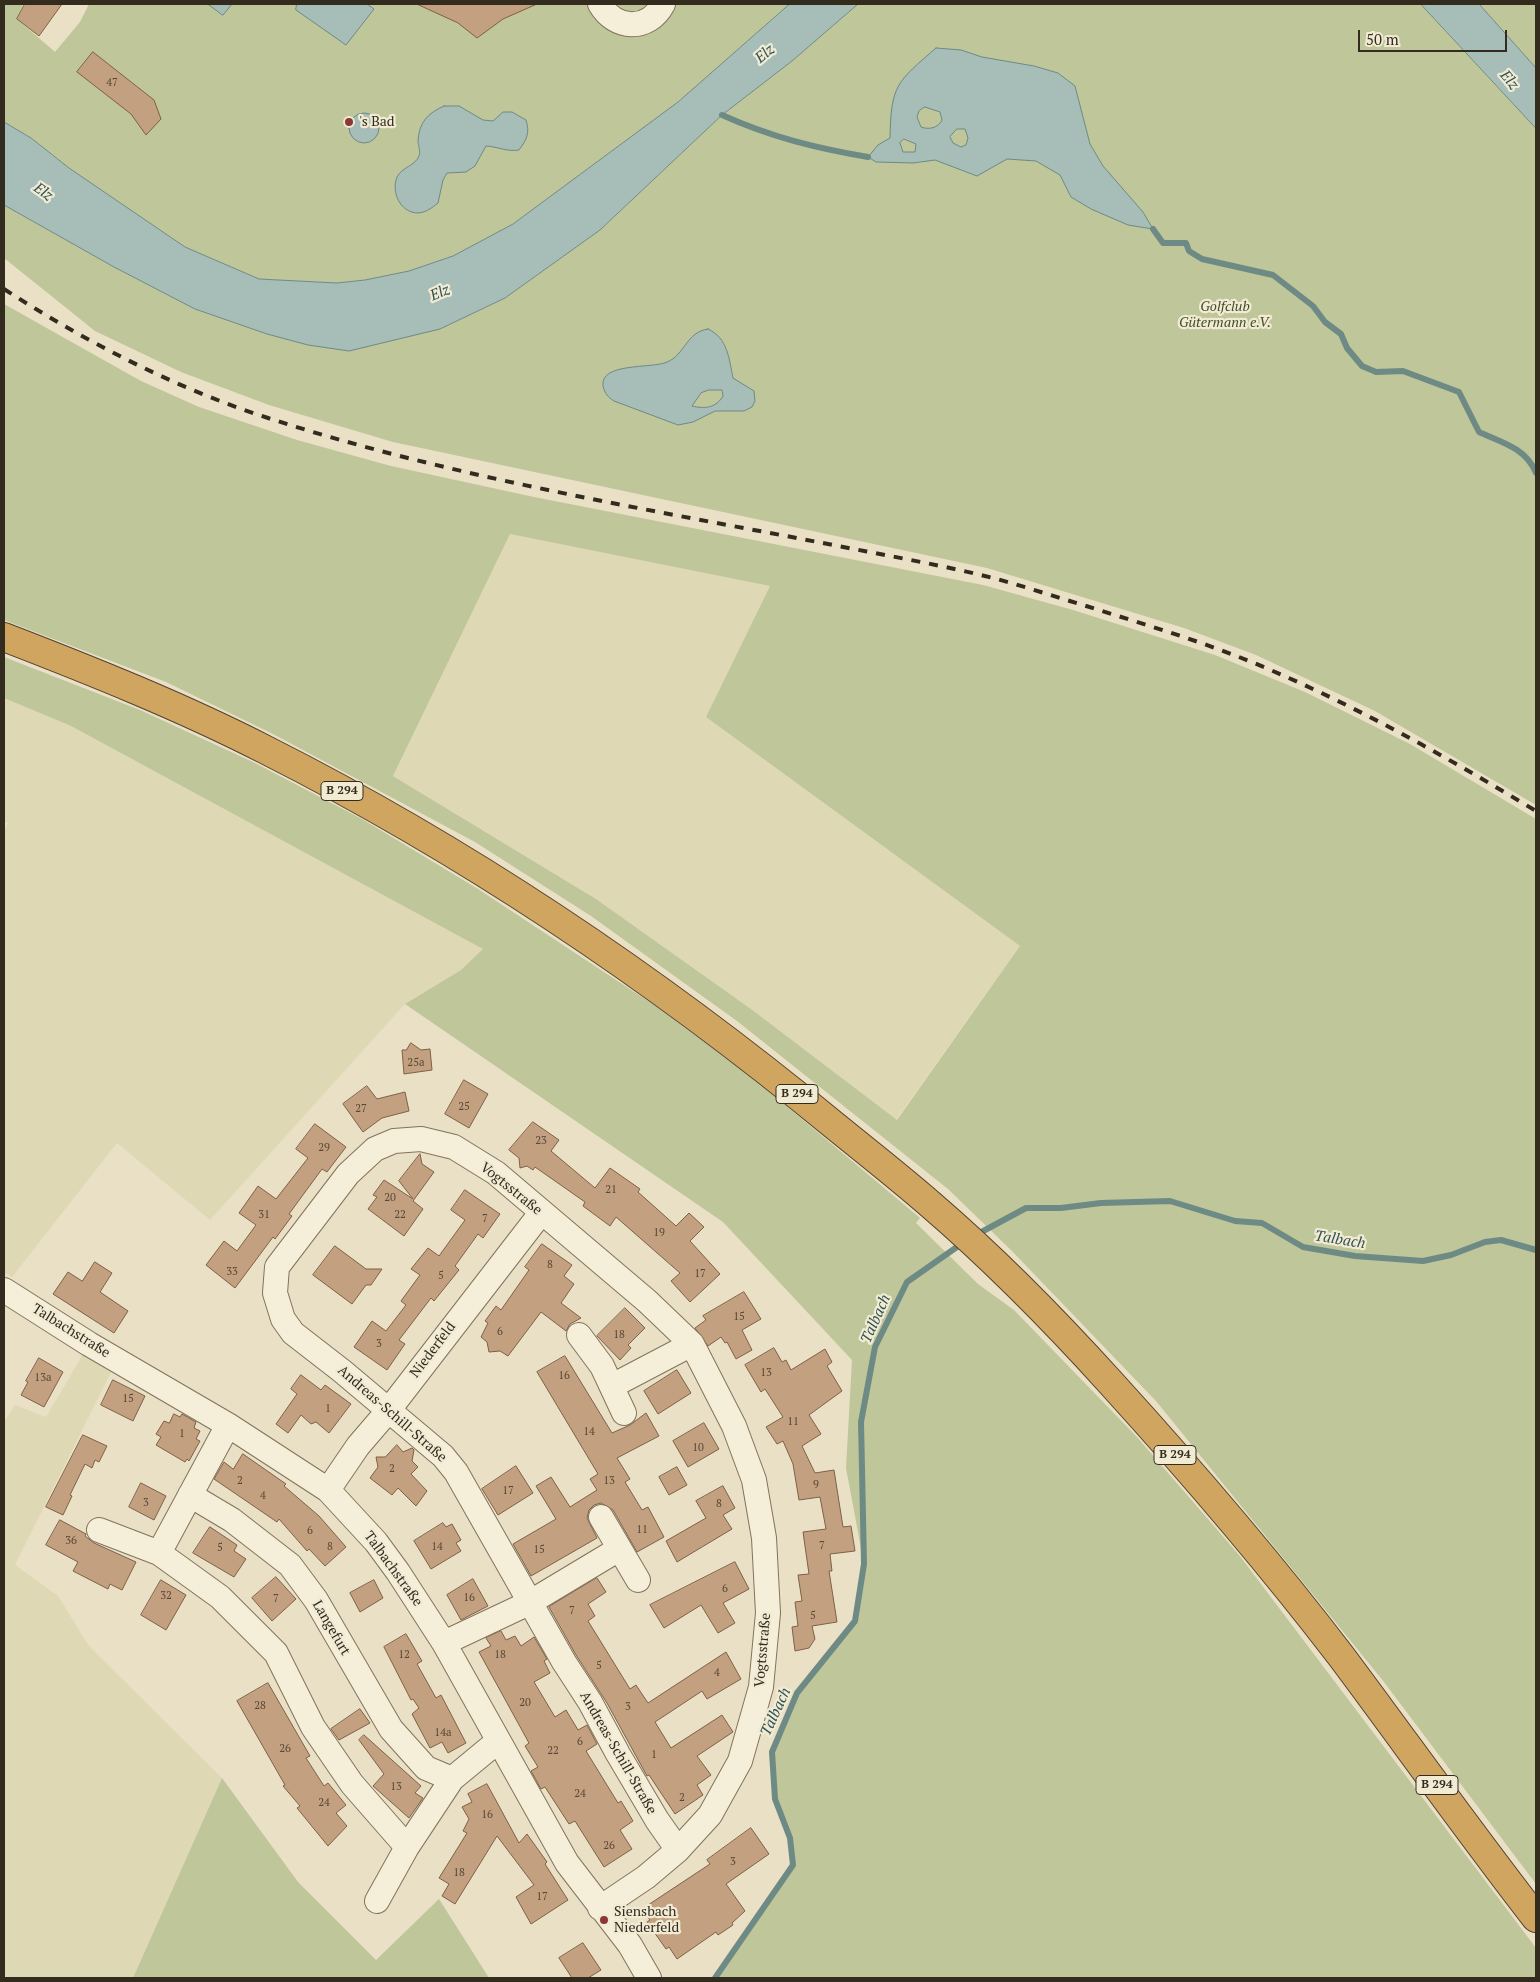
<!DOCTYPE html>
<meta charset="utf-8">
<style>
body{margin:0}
#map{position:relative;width:1540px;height:1982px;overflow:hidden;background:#e9e0c5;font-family:"PT Serif",serif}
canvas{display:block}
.frame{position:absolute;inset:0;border:5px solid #342b1f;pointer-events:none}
.scale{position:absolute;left:1358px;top:30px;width:149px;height:22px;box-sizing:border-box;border:2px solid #342b1f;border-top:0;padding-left:6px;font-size:15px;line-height:18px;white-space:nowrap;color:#342b1f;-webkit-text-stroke:4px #f1ebd4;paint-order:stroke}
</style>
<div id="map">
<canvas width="1540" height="1982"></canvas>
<div class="frame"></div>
<div class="scale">50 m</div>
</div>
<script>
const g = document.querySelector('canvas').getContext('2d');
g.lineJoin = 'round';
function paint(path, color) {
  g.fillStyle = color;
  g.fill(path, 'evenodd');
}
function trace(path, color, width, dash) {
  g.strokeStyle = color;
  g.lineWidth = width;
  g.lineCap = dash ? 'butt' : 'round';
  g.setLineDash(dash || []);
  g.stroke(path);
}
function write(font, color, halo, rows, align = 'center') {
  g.font = font + ' "PT Serif",serif';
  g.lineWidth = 4.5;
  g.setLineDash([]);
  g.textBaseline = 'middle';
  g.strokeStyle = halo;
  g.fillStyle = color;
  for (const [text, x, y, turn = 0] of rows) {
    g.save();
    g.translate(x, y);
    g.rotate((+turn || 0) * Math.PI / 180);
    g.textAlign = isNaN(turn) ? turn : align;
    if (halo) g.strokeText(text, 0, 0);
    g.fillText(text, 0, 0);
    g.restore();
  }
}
paint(new Path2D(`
 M510 534 770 586 706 717 1020 946 896 1120 751 1009 596 899 393 776Z
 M4 698 71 726 484 949 461 970 405 1004 210 1220 117 1143 12 1277 4 1272V831L8 823 4 821Z
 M89 1344 117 1360 15 1565 58 1596 89 1646 222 1778 133 1978H4V1422L15 1405 46 1417Z`), '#ded9b4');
paint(new Path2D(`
 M4 4H23L17 19 55 52 80 22 89 4H790L678 102 513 224 453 256 409 271 365 280 337 283 259 279 185 247 69 168 31 138 4 122Z
 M858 4H1421L1536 128V805L1375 711 1256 655 1184 628 987 568 393 442 269 405 181 372 95 331 4 258V205L114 267 195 309 267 334 440 329 505 298 600 230 722 115 792 61Z
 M1479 4H1536V68Z
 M4 304 141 381 199 407 297 440 391 466 534 497 983 585 1073 610 1215 655 1305 692 1410 744 1536 819V1884L1384 1682 1156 1401 1011 1250 948 1189 737 1021 591 916 475 842 273 734 166 682 4 620ZM510 534 770 586 706 717 1020 946 897 1120 751 1009 596 899 393 776Z
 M4 657 140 710 253 762 362 819 478 889 654 1005 753 1078 920 1218 916 1223 978 1284 1014 1310 1136 1436 1239 1555 1536 1948V1978H715L793 1866 790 1838 775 1799 772 1752 797 1693 855 1621 864 1564 846 1468 852 1360 723 1222 405 1004 461 970 483 949 71 726 4 698Z
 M222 1778 298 1882 376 1960 439 1899 489 1978H133Z`), '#bec69a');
const water = new Path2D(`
 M208 4H232L223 15Z
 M297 4H367L374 9 346 45 296 10Z
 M790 4H858L792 61 722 115 600 230 505 298 440 329 349 351 308 345 267 334 195 309 114 267 4 205V122L31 138 69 168 185 247 259 279 337 283 365 280 409 271 453 256 513 224 678 102Z
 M1421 4H1479L1536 68V128Z
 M936 48 961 50 982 57 1034 66 1058 73 1075 86 1090 144 1103 166 1143 212 1153 229 1128 225 1091 209 1071 197 1060 175 1036 161 1007 159 977 176 935 160 913 163 876 162 868 157 878 145 890 138C891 84 897 82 936 48ZM925 107 940 112 942 120C938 128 929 130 921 127L917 117 919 111ZM957 129H965L968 138 966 145 961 147 953 143 950 137ZM904 139 916 144 915 152H903L900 143Z
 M444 106H459L483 120 493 121 503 112H512L526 120C530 133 527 139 519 150 507 152 499 147 486 146L475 166 466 172 447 173 443 180 438 203C432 208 425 213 417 213 400 212 391 192 397 177 402 167 415 166 419 156 421 152 418 145 418 141 419 122 428 113 444 106Z
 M349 128a15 15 0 1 1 30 0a15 15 0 1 1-30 0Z
 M708 329C728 338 729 359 733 378L754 391 755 401 752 407 744 411H715L693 422 678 425 614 401C608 397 605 394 603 386 600 362 652 369 667 362 685 355 686 332 708 329ZM709 390H722L723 396C716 408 705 409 692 406L701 393Z`);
paint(water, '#a6bdb8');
trace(water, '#6e8a85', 1);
trace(new Path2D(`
 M722 115C771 137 815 148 868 157
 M1153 229 1163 243H1186L1189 251 1202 259 1273 275 1313 306 1325 322 1341 334 1347 348 1362 366 1376 372 1403 371 1459 392 1479 432C1501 442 1526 448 1536 473
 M974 1236 1026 1208H1061L1101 1203 1170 1201 1235 1221 1262 1223 1303 1247 1355 1256 1423 1261 1451 1255 1485 1242 1501 1240 1536 1250
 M715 1978 793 1865 790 1838 775 1799 772 1752 797 1693 855 1621 864 1564 861 1422 875 1347 907 1282 964 1242`), '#6e8a85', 6);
const building = new Path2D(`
 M25 4H62L39 36 17 19Z
 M417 4H537L503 19 477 38 458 23Z
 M93 52 154 100 161 119 146 135 131 114 77 72Z
 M411 1043 421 1050 430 1049 432 1070 404 1074 402 1050H406Z
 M464 1080 488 1094 469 1128 445 1114Z
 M367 1086 377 1099 405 1092 409 1111 382 1118 363 1132 343 1104Z
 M533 1122 559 1140 551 1151 595 1188 610 1168 640 1189 638 1192 676 1226 689 1213 704 1227 690 1241 720 1274 690 1302 671 1281 680 1273 616 1217 610 1226 583 1206 585 1202 535 1167 533 1170 527 1166 520 1168 519 1158 509 1150Z
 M315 1124 346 1147 327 1172 322 1169 289 1214 292 1216 275 1239 273 1237 235 1288 206 1265 224 1241 237 1251 256 1225 239 1213 258 1186 276 1199 308 1158 296 1149Z
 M420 1154 422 1164 434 1172 413 1201 423 1209 404 1236 368 1209 377 1197 373 1195 384 1180 413 1199 399 1181Z
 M465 1190 500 1214 483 1238 478 1234 455 1266 459 1270 434 1301 431 1298 399 1340 405 1344 387 1370 354 1347 372 1321 386 1331 406 1305 401 1301 420 1275 411 1269 428 1248 439 1256 465 1220 451 1210Z
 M542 1244 572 1265 564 1276 574 1284 561 1303 581 1318 570 1324 566 1331 541 1312 508 1356 500 1351 489 1352 487 1342 481 1337 488 1323 485 1321 496 1306 501 1310 529 1270 525 1267Z
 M335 1246 366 1269H382L371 1285H366L352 1304 313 1275Z
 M95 1262 112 1273 100 1292 128 1311 114 1333 53 1294 68 1272 82 1281Z
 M744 1292 761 1319 742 1330 752 1350 736 1359 727 1342 725 1343 721 1337 708 1346 695 1328 706 1320 703 1316Z
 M625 1308 645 1328 628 1345 631 1348 620 1360 597 1336Z
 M774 1348 782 1362 786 1360 791 1370 825 1349 832 1362 827 1366 842 1391 809 1415 821 1434 802 1446 815 1473 834 1470 843 1527 851 1526 855 1551 830 1554 832 1571H829L837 1622 812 1626 815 1639 809 1648 795 1651 792 1627 798 1626 795 1602 802 1601 798 1575 809 1574 803 1532 826 1529 820 1497 799 1500 793 1464 783 1441 777 1444 766 1427 783 1417 765 1389 761 1392 745 1365Z
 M565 1356 612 1433 630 1425 646 1413 659 1436 617 1458 630 1479 625 1482 642 1510 648 1507 664 1537 637 1552 613 1510 601 1503 594 1505 589 1510 587 1518 597 1538 531 1576 513 1544 556 1519 536 1486 551 1477 570 1507 597 1490 590 1479 598 1474 537 1372Z
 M39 1358 63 1372 44 1407 21 1395 28 1382 26 1381Z
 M677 1370 691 1393 658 1414 644 1391Z
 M301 1375 321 1390 325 1385 351 1404 329 1433 316 1422 311 1424 301 1415 288 1433 276 1424 297 1394 291 1389Z
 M113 1380 145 1396 133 1421 101 1405Z
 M174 1414 180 1417 182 1414 196 1422 194 1428 200 1431 196 1439 200 1441 189 1461 187 1459 185 1462 156 1445 161 1437 156 1434 164 1421 169 1423Z
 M704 1423 719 1449 688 1467 673 1441Z
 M83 1435 107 1446 99 1462 95 1460 92 1468 85 1464 70 1495 72 1496 63 1515 46 1507Z
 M397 1445 403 1452 412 1448 414 1450 412 1461 418 1467 411 1474 427 1491 416 1506 398 1488 392 1495 370 1478 378 1467 376 1457H385Z
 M243 1454 286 1484 284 1486 319 1516 346 1547 325 1566 309 1549 307 1551 279 1519 277 1522 214 1479 224 1462 233 1469Z
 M516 1466 533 1493 498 1515 482 1489Z
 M677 1467 687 1485 669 1495 659 1477Z
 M141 1483 166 1496 154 1520 129 1507Z
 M723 1486 735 1508 723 1515 732 1529 677 1562 666 1541 706 1518 696 1501Z
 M60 1520 86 1534 85 1536 94 1543 136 1562 122 1590 110 1584 108 1589 73 1571 78 1562 46 1545Z
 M443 1523 446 1527 452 1524 461 1540 456 1543 461 1551 431 1569 414 1541Z
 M210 1527 237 1545 234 1551 246 1559 234 1577 193 1553Z
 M735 1562 749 1589 723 1603 735 1623 718 1633 701 1605 664 1628 650 1605Z
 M276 1577 296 1599 272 1621 252 1598Z
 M597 1578 606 1592 588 1604 595 1616 588 1621 630 1689 636 1685 648 1703 726 1652 741 1679 707 1699 702 1691 655 1722 671 1748 722 1715 733 1732 697 1756 711 1775 697 1785 703 1795 675 1814 649 1775 647 1776 607 1703 576 1655 549 1607Z
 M473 1579 488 1606 461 1620 447 1595Z
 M161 1580 186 1595 166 1630 141 1615Z
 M374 1580 383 1598 360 1612 350 1593Z
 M501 1631 506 1640 515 1636 521 1646 534 1637 547 1659 544 1661 550 1673 534 1682 555 1717 566 1710 578 1730 587 1725 597 1744 586 1751 618 1803 621 1801 633 1821 620 1830 632 1849 604 1867 575 1821 569 1824 545 1787 541 1789 531 1771 538 1767 525 1746 529 1743 479 1652 491 1646 486 1638Z
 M406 1634 422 1661 417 1664 436 1698 441 1695 466 1743 448 1753 442 1742 430 1748 412 1714 419 1708 413 1699 411 1700 384 1647Z
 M268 1683 310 1756 306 1758 324 1786 328 1783 346 1805 336 1813 347 1826 328 1846 297 1808 300 1806 283 1786 285 1785 237 1701Z
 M360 1709 370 1723 339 1740 331 1729Z
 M364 1735 421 1786 415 1793 423 1798 409 1818 373 1786 384 1774 359 1740Z
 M487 1784 519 1843 527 1834 547 1862 545 1864 568 1900 531 1924 516 1897 534 1885 497 1836 455 1904 442 1896 449 1884 439 1878 467 1833 463 1831 469 1819 462 1807 472 1802 468 1794Z
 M751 1828 769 1854 726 1884 745 1911 732 1923 733 1925 718 1935 716 1932 677 1959 669 1947 666 1949 647 1922 650 1920 642 1909 710 1864 707 1860Z
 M583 1943 601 1970 588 1978H572L559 1958Z`);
paint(building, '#c3a07f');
trace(building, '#7e6046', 1);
const minor = new Path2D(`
 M600 4C615 30 648 32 663 4
 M4 1290 89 1344 228 1425 328 1490 376 1542 398 1572 444 1643 567 1863 630 1945 649 1978
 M579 1335 602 1366 624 1413
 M612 1386 692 1344
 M328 1490 358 1446 388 1411 541 1213
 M190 1495 232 1520 290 1565 316 1600 391 1729 426 1768 452 1779
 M601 1517 638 1580
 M99 1530 159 1553 228 1425
 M159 1553 220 1597 276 1653 313 1727 352 1784 407 1847 377 1901
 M444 1643 529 1603 619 1549
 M407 1847 452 1779 498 1741
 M600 1908 646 1877 678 1850 710 1815 740 1761 761 1687 768 1613 764 1538 754 1480 734 1426 692 1344 647 1301 496 1173 454 1147 421 1139 394 1141 375 1149 348 1174 277 1267 275 1293 283 1319 293 1333 342 1371 443 1456 456 1472 564 1662 590 1702 618 1754 657 1820 678 1850`);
const highway = new Path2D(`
 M4 637C92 671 182 707 266 750 470 853 659 981 835 1126 867 1152 899 1177 930 1204 994 1259 1054 1320 1111 1383 1191 1471 1269 1562 1341 1656 1406 1743 1469 1832 1536 1918`);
trace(minor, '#82735d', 26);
trace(highway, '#504131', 30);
trace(minor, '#f5eed8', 24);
trace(highway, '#cfa55f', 28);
trace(new Path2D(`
 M4 289C86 342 175 388 268 418 450 477 641 508 828 544 879 554 930 563 981 575 1015 583 1049 595 1083 605 1140 623 1198 640 1254 663 1353 704 1445 756 1536 811`), '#342b1f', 4, [9, 9]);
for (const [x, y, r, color] of [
 [349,122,5,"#8a3934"],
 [604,1920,5,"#8a3934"]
]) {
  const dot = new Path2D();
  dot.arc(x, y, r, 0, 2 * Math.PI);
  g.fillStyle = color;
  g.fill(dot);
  trace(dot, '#f1ebd4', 2);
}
write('11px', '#584837', null, [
 ["47",112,83],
 ["25a",416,1063],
 ["25",464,1107],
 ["27",361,1109],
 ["23",541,1141],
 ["29",324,1148],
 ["21",611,1190],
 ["20",390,1198],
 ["31",264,1215],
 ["22",400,1215],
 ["7",485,1219],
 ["19",659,1233],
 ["8",550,1265],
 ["33",232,1272],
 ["17",700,1274],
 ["5",441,1276],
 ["15",739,1317],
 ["6",500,1332],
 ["18",619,1335],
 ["3",379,1344],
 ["13",766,1373],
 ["16",564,1376],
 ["13a",43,1378],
 ["15",128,1399],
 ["1",328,1409],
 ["11",793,1422],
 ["14",589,1432],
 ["1",182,1434],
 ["10",698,1448],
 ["2",392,1469],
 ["2",240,1481],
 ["13",609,1481],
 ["9",816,1485],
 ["17",508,1491],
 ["4",263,1496],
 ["3",146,1503],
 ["8",719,1504],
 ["11",642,1530],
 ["6",310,1531],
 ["36",71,1541],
 ["7",822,1546],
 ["8",330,1547],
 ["14",437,1547],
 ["5",220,1548],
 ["15",539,1550],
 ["6",725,1589],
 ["32",166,1596],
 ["16",469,1598],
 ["7",276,1599],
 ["7",572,1611],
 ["5",813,1616],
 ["12",404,1655],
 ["18",500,1655],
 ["5",599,1666],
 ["4",717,1673],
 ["20",525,1703],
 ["28",260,1706],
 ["3",628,1707],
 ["14a",443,1733],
 ["6",580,1742],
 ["26",285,1749],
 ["22",553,1751],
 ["1",654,1755],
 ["13",396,1787],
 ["24",580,1794],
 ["2",682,1798],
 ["24",324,1803],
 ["16",487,1815],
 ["26",609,1846],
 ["3",733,1862],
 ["18",459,1873],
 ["17",542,1897]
]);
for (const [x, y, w] of [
 [342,791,42],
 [797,1094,42],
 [1175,1455,42],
 [1437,1785,42]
]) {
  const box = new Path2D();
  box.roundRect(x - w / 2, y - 9.5, w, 19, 4);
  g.fillStyle = '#f1ebd4';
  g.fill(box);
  trace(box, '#342b1f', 1);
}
write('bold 12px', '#342b1f', null, [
 ["B 294",342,791],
 ["B 294",797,1094],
 ["B 294",1175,1455],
 ["B 294",1437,1785]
]);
write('14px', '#342b1f', '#f1ebd4', [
 ["'s Bad",359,122],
 ["Siensbach",614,1912],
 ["Niederfeld",614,1928]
], 'left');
write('italic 14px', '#424e28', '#f1ebd4', [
 ["Golfclub",1225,307],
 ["Gütermann e.V.",1225,323]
]);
write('14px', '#342b1f', '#f1ebd4', [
 ["Vogtsstraße",511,1189,39],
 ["Talbachstraße",71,1331,32],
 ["Niederfeld",433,1350,-53],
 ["Andreas-Schill-Straße",392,1414,41],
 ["Talbachstraße",393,1569,54],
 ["Langefurt",331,1628,60],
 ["Vogtsstraße",763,1650,-85],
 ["Andreas-Schill-Straße",618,1753,60]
]);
write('italic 15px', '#305252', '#f1ebd4', [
 ["Elz",765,54,-40],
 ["Elz",1509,80,49],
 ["Elz",43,192,35],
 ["Elz",440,293,-23],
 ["Talbach",1340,1240,9],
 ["Talbach",876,1319,-66],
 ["Talbach",776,1712,-65]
]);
</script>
